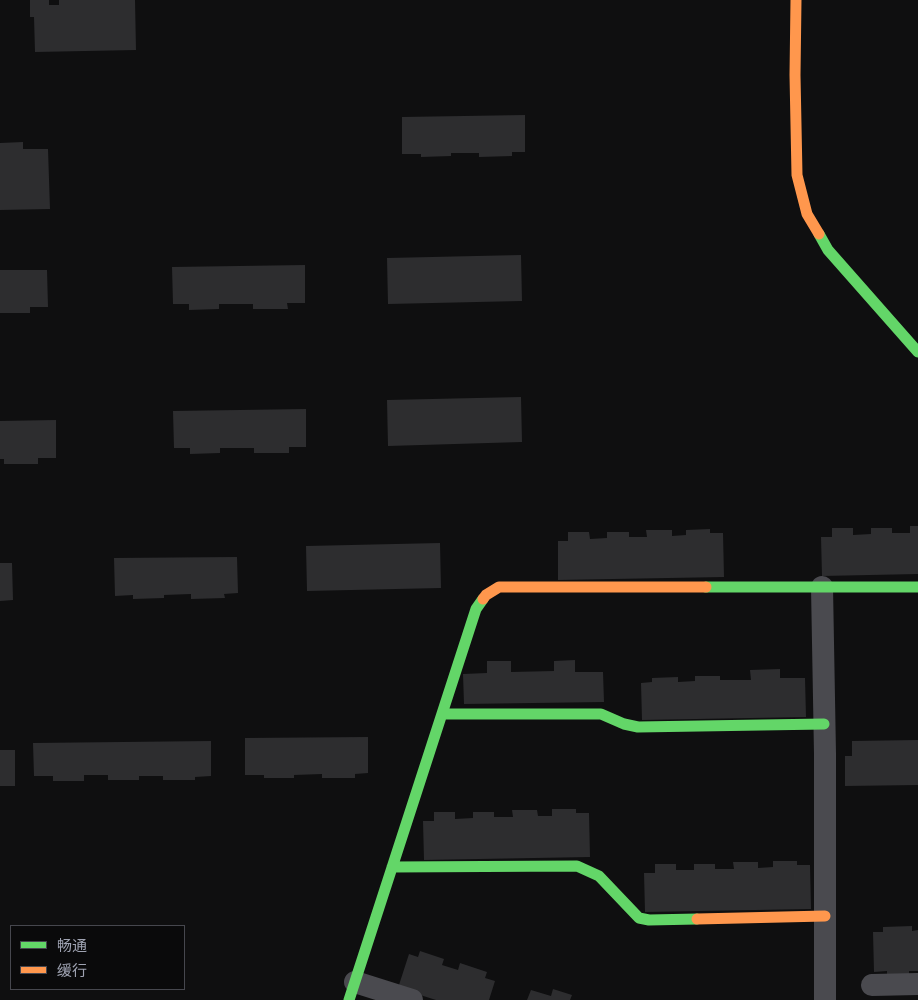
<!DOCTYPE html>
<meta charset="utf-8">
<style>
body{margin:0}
#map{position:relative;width:918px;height:1000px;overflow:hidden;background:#0f0f10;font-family:Roboto,"Noto Sans SC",sans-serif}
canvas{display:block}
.legend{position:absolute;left:10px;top:925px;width:175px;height:65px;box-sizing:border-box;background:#0a0a0b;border:1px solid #46474e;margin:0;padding:6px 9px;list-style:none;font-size:15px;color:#9fa3b2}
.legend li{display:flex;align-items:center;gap:10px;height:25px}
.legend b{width:25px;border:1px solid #46474e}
</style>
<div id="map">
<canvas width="918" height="1000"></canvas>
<ul class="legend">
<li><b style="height:6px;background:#63d668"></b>畅通</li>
<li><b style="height:6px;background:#ff974d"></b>缓行</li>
</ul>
</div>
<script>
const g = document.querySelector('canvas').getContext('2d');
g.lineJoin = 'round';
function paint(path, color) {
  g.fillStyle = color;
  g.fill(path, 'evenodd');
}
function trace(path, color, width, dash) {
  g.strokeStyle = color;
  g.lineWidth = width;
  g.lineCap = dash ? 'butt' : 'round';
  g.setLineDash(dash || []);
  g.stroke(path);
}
paint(new Path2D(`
 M30 0H49V5H59V0H135L136 50 35 52 34 17H30Z
 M525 115V152H512V156L479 157V153H451V156L421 157V154H402V117Z
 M23 142V149H48L50 209 0 210V143Z
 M521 255 522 301 388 304 387 258Z
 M305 265V303H287L288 309H253V304H219V309L189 310V304H173L172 267Z
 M0 270H47L48 307H30V313H0Z
 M521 397 522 442 388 446 387 400Z
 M306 409V447H289V453H254V448H220V453L190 454V448H174L173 411Z
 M56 420V458H38V464H4V459H0V421Z
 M910 526H918V574L822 576 821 537H832V528H853V535L871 534V528H892V533H910Z
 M710 529V533H723L724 577 558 580V541H568V532H589L590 539 607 538V532H629V537H647L646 530H672V536L686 535V530Z
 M440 543 441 588 307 591 306 546Z
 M237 557 238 593 224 594 225 598 191 599V594L164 595V598L133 599V595L115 596 114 558Z
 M0 563H12L13 600 0 601Z
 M575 660V672H603L604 702 464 704 463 674 487 673V661H511V672L554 671V661Z
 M780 669V678H805L806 717 642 720 641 683 652 682V678L678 677V682L695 681V676H720V680H751L750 670Z
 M368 737V773L355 774V778H322V774L294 775V778H264V775H245V738Z
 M918 740V785L845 786V756H852V741Z
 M211 741V776L195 777V780H163V776H139V780H108V775H84V781H53V776H34L33 743Z
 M0 750H15V786H0Z
 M552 809H576V813H589L590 857 424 860 423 821H434V812H455V819L473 818V812H494V817H513L512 810H537L538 816H552Z
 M773 861H797V865H810L811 909 645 912 644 873H655V864H676V870H694V864H715V869H734L733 862H758V868L773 867Z
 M912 926V931L918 930V971H909V975L887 976V971L874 972 873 932H883V927Z
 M420 951 444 959 442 965 458 970 460 963 487 972 485 978 495 981 489 1000H436L398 988 409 954 418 957Z
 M553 989 572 995 570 1000H527L531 990 551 996Z`), '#2d2d2f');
trace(new Path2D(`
 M822 587 825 754V1000
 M355 982 412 1000
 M872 985 918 984`), '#4a4a4f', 22);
trace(new Path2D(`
 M819 234 828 250 918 352
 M706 587H918
 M442 714H601L624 724 638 727 824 724
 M392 867 577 866 599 876 639 918 649 920 697 919
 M349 1000 476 609 483 599`), '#63d668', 11);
trace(new Path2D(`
 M796 0 795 75 797 175 807 214 819 234
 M483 599 486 595 499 587H706
 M697 919 825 916`), '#ff974d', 11);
</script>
